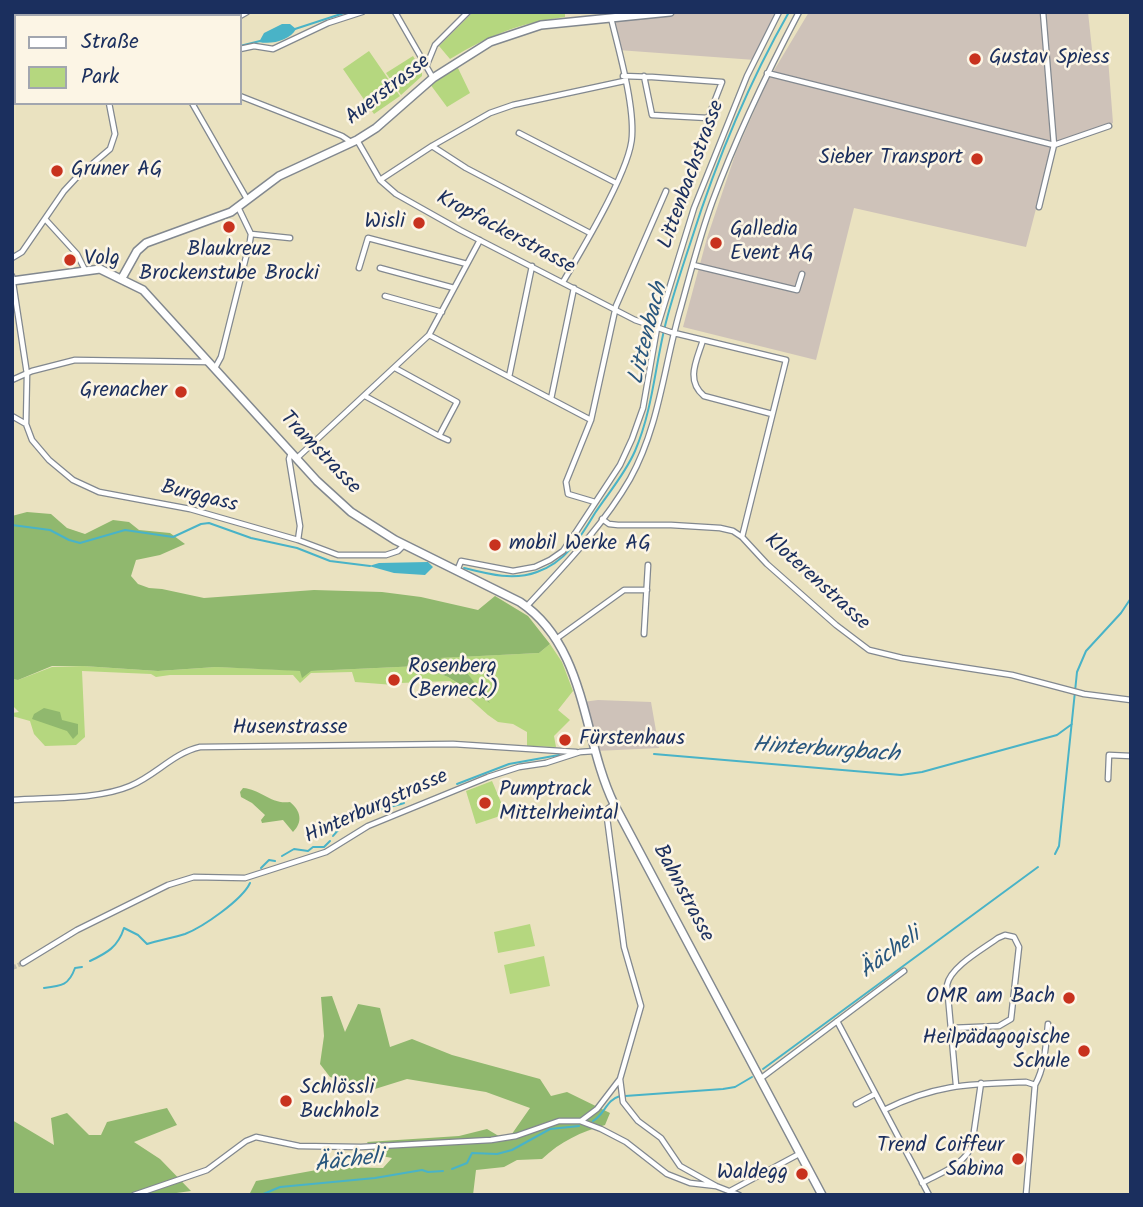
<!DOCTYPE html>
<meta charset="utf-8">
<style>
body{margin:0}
#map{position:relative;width:1143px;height:1207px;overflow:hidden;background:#eae2c0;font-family:Kalam,sans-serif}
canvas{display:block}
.frame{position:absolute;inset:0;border:14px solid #1b2f5e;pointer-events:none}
.legend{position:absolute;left:14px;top:14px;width:228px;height:91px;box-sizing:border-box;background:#fcf5e5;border:2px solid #a2a6af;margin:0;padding:9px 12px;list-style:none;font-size:21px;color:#1b2f5e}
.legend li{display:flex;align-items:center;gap:14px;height:35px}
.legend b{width:35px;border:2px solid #a2a6af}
</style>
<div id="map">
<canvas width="1143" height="1207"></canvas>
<div class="frame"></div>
<ul class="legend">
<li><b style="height:9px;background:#fff"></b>Straße</li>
<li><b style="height:19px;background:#b5d77f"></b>Park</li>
</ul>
</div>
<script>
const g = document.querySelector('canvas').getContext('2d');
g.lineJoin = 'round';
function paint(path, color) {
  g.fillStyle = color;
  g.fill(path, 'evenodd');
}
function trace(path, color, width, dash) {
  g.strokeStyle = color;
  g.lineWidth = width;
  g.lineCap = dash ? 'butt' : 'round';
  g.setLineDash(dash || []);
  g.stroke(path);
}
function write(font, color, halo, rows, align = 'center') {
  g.font = font + ' Kalam,sans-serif';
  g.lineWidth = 5;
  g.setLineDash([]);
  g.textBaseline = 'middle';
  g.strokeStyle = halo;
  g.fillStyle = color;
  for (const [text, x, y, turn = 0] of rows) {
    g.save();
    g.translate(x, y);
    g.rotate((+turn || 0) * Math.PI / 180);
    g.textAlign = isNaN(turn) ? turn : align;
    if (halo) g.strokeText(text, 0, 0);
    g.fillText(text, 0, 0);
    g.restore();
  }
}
paint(new Path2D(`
 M670 12H779L755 60 618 50 611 18Z
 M809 12H1088L1093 59 1108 58 1113 123 1053 144 1026 247 854 208 816 360 683 327 707 238 736 152 767 82Z
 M598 700 651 702 659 748 596 751 583 702Z`), '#cec2b9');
paint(new Path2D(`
 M473 12H565V17C519 23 490 35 450 59L439 46Z
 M369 51 400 96 374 114 343 69Z
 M413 56 422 71V76L401 95 386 73Z
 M457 66 470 93 447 107 430 84Z
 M550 644 562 662 573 691 558 710 570 720 554 736 556 747 527 746V732L513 724 498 722 488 715 450 681 400 683 394 685 355 682 352 672 311 673 300 683 293 675H170L156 677 151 674 82 671 85 737 76 745 45 746 34 734 30 721 12 716V713L19 712 12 705V679L18 680 52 667 83 666 158 671 216 667 311 671 420 666 448 677 488 702 465 670 438 658 539 653Z
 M492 781 506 814 476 824 466 791Z
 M530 924 535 946 498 953 494 932Z
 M544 956 550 986 510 994 504 965Z`), '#b5d77f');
paint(new Path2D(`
 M27 512 51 514 67 528 85 534 113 520 129 522 139 530 170 533 185 544 160 555 136 560 131 576 138 584 149 588 162 589 204 598 314 590 382 592 421 597 478 610 495 596 528 616 550 644 539 653 440 658 465 670 490 703 448 677 420 666 311 671 302 678 300 671 216 667 158 671 83 666H52L18 680 12 679V516Z
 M44 708 60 712 62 720 78 724V734L73 739 67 731 32 719 34 714Z
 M243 788C261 789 271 805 290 802 301 811 303 822 293 832L283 820 262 823 261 820 265 815 252 803 241 797 240 792Z
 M332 996 345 1032 358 1004 380 1008 390 1047 412 1039 452 1055 540 1079 551 1096 567 1092 610 1113 605 1125C581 1132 561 1141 542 1159L517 1160 504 1167 476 1170 473 1195H249L256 1181 333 1167 383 1168 392 1158 376 1155 367 1142 459 1136 487 1129 507 1141 530 1108 486 1092 407 1079 375 1089 330 1077 320 1064 324 1036 321 997Z
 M167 1108 177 1125 134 1142 160 1159 191 1191 162 1195H12V1120L54 1145 51 1118 67 1113 89 1135H101L107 1122Z`), '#90b86e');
paint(new Path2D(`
 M282 24H290L296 29C290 40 272 45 259 42L264 33Z
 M428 562 433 567 425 575 394 573 369 566 379 563Z`), '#49b3c7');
trace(new Path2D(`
 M32 12 40 16
 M295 29 347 12
 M240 46 260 41
 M12 525 50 530 69 540 80 543 125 530 173 537 201 524 209 523 251 538 297 548 330 561 370 566
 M464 568C488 574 513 581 537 572 566 562 580 538 595 513 609 492 625 474 635 451 653 409 655 365 666 322 673 295 682 268 691 241 716 162 748 84 789 12
 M654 754 901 775 922 772 1057 735 1072 724
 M457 784 509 764 559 755
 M333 836C349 814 379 811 404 803
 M1055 854 1059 846 1077 672 1086 651 1121 613 1131 598
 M282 856 294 849 308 851 313 847H324L330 841
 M261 868 269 860 275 861
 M90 961C107 953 118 947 124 928L138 935 147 944C159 940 173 938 185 934 203 927 242 900 250 883
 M44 988C62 986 69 985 75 968L82 967
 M763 1069 1038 867
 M625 1096 723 1089 735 1087 752 1077
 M593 1121C605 1114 606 1100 620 1096
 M452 1169 467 1163 472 1153 497 1154 512 1150 550 1129 579 1126
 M261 1195 280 1187 375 1178 422 1170 428 1172 443 1171`), '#49b3c7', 2);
trace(new Path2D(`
 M12 968 23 963`), '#c1beac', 4.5, [4.5, 2]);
const minor = new Path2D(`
 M157 12V16
 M395 12 433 78
 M240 16 247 12
 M240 49 254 46 273 49 328 23 362 12
 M426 67 435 45 468 12
 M767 73 1054 145 1043 12
 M623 76 652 77 722 82 708 118 652 115 644 76
 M12 78 16 76
 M240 96 342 136 351 142
 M192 103 247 199
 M519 133 616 183
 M357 140 380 180 396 194 460 230 635 320 670 332 786 360 742 537
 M432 146 466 168 590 233
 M380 180 432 146 490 113 513 105 624 81
 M1039 207 1054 145 1109 126
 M46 220 77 254 85 270
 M251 234 290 238
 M12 258 22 252 64 191 77 177 110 149 115 134 109 103
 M693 265 797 290 802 274
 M359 268 368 238 467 264
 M380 268 454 288
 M12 276 27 374 26 424
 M563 282C581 251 631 169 632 136 634 103 619 51 611 18
 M385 296 442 312
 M429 335 591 420
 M703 340C697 360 685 380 704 396L772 414
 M215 368 221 357 250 241 251 234 238 207
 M509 377 532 266
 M12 380 32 371 75 360 209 362
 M365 396 439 436 457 402 395 368
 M551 399 574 288
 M12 416 26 424 32 440 49 460 73 480 99 492 190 509 298 540 338 555H386L398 551 404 545
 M439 436 448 440
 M291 453 289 459 300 526 298 540
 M297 458 429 335 480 240
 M595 502 568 494 566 482 591 420 616 306 666 191
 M602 519 609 524 618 525H671L720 528 733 531 742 537 767 564 836 625 869 650 902 658 1012 675 1084 694 1131 700
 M457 571 461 561 513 571 535 567 550 560 563 551 576 532 620 465 632 439 643 408 657 328 694 208 747 76 779 12
 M527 606C563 567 603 526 630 479 660 425 664 364 681 307 691 271 700 235 713 200 737 135 767 73 799 12
 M644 634 648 565
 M556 639 624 590H647
 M1108 779 1109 755 1131 756
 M12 800C48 797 97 800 130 786 155 776 173 753 200 747L453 744 576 752
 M614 804 606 810 624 947 641 1006 620 1079 623 1102 638 1121 661 1138 680 1166 716 1186 739 1195
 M23 963 77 930 168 885 194 877 245 878 267 871 326 852 368 826 488 777 519 767 546 763 580 752 595 751
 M837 1021 929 1195
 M951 1028 999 1026 1011 1019 1019 947 1014 937 1005 935 998 938C983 949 950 967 947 985L956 1085
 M760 1079 904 971
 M856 1104 875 1094
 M884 1110C936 1084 970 1084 1026 1082L1035 1085
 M581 1121 597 1109 620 1079
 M922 1183C940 1173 965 1165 972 1145L981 1083
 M730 1191 799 1154
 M134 1195 207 1170 246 1141 256 1137 299 1146 361 1147 491 1140 516 1136 559 1121H580L601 1129 626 1142 667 1174 690 1183 716 1186
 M1026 1195 1035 1085C1045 1067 1046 1044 1048 1024`);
const secondary = new Path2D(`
 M122 278 137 251 146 243 231 212 279 176 357 140 376 128 433 78 490 42 541 25 670 12
 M12 281 100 269 143 290 317 481 351 512 395 540 520 602C587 647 582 738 614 804L822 1195`);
trace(minor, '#82888f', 7);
trace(secondary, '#82888f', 10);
trace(minor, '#fff', 4.5);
trace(secondary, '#fff', 7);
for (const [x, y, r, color] of [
 [975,59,7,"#c8321e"],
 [977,159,7,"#c8321e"],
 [57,171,7,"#c8321e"],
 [419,223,7,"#c8321e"],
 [229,227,7,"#c8321e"],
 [716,243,7,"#c8321e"],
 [70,260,7,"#c8321e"],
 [181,392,7,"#c8321e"],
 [495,545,7,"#c8321e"],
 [394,680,7,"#c8321e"],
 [565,740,7,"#c8321e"],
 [485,803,7,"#c8321e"],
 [1069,998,7,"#c8321e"],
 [1084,1051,7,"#c8321e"],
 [286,1101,7,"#c8321e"],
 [1018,1159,7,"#c8321e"],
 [802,1174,7,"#c8321e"]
]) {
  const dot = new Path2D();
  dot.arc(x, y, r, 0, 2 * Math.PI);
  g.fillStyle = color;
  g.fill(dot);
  trace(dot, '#fcf5e5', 2.5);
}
write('21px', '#1b2f5e', '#fcf5e5', [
 ["Gustav Spiess",989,59],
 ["Sieber Transport",963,159,"right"],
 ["Gruner AG",71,171],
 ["Wisli",405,223,"right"],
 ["Galledia",730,231],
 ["Event AG",730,255],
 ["Blaukreuz",229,251,"center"],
 ["Brockenstube Brocki",229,275,"center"],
 ["Volg",84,260],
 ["Grenacher",167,392,"right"],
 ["mobil Werke AG",509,545],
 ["Rosenberg",408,668],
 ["(Berneck)",408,692],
 ["Fürstenhaus",579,740],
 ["Pumptrack",499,791],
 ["Mittelrheintal",499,815],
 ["OMR am Bach",1055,998,"right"],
 ["Heilpädagogische",1070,1039,"right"],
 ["Schule",1070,1063,"right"],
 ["Schlössli",300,1089],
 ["Buchholz",300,1113],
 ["Trend Coiffeur",1004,1147,"right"],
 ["Sabina",1004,1171,"right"],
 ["Waldegg",788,1174,"right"]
], 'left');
write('21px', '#1b2f5e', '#fcf5e5', [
 ["Auerstrasse",389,91,-38],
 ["Littenbachstrasse",693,175,-70],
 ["Kropfackerstrasse",505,234,28],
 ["Tramstrasse",319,454,46],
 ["Burggass",199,498,14],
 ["Kloterenstrasse",816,583,42],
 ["Husenstrasse",290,729],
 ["Hinterburgstrasse",377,808,-24],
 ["Bahnstrasse",682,894,62]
]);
write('italic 23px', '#29577e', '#fcf5e5', [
 ["Littenbach",650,334,-76],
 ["Hinterburgbach",826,752,4],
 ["Äächeli",891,955,-36],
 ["Äächeli",349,1163,-7]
]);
</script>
